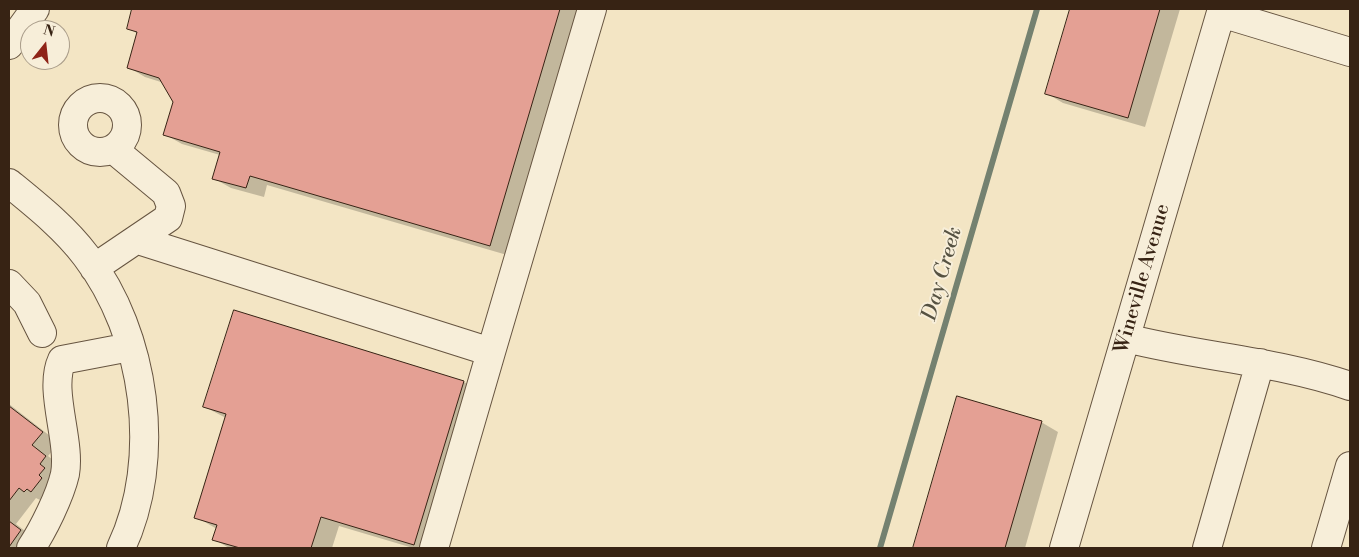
<!DOCTYPE html>
<style>
body{margin:0}
#map{position:relative;width:1359px;height:557px;overflow:hidden;background:#f3e5c4;font-family:"Libre Bodoni",serif}
canvas{display:block}
.frame{position:absolute;inset:0;border:10px solid #372314;pointer-events:none}
.north{position:absolute;left:20px;top:20px;width:50px;height:50px;box-sizing:border-box;background:#f7eed9;border:1px solid #aa9d8a;border-radius:50%;rotate:16deg;font-size:14px;font-weight:700;line-height:20px;text-align:center;color:#372314}
.north::after{content:'';display:block;margin:auto;width:18px;height:22px;background:#8f2418;clip-path:polygon(50% 0,100% 100%,50% 72%,0 100%)}
</style>
<div id="map">
<canvas width="1359" height="557"></canvas>
<div class="frame"></div>
<div class="north">N</div>
</div>
<script>
const g = document.querySelector('canvas').getContext('2d');
g.lineJoin = 'round';
function paint(path, color) {
  g.fillStyle = color;
  g.fill(path, 'evenodd');
}
function trace(path, color, width, dash) {
  g.strokeStyle = color;
  g.lineWidth = width;
  g.lineCap = dash ? 'butt' : 'round';
  g.setLineDash(dash || []);
  g.stroke(path);
}
function write(font, color, halo, rows, align = 'center') {
  g.font = font + ' "Libre Bodoni",serif';
  g.lineWidth = 4;
  g.setLineDash([]);
  g.textBaseline = 'middle';
  g.strokeStyle = halo;
  g.fillStyle = color;
  for (const [text, x, y, turn = 0] of rows) {
    g.save();
    g.translate(x, y);
    g.rotate((+turn || 0) * Math.PI / 180);
    g.textAlign = isNaN(turn) ? turn : align;
    if (halo) g.strokeText(text, 0, 0);
    g.fillText(text, 0, 0);
    g.restore();
  }
}
paint(new Path2D(`
 M134 9H578L507 255 267 185 264 197 231 188 213 178 220 155 182 144 164 134 174 102 164 83 145 77 128 67 138 34 128 28Z
 M1071 9H1180L1145 127 1063 103 1046 93Z
 M234 311 464 382 481 392 433 548H413L339 526 332 548H229L214 539 217 529 196 517 226 418 205 407Z
 M958 398 1041 422 1058 432 1025 548H914Z
 M9 404 59 443 48 456 62 467 42 501 36 498 16 524 38 541 32 548H9Z`), '#0003');
trace(new Path2D(`
 M880 548 1037 9`), '#748170', 6);
const building = new Path2D(`
 M132 9H560L490 246 250 176 246 188 212 179 220 152 163 135 173 102 159 78 127 68 137 32 127 29Z
 M1070 9H1160L1128 118 1045 94Z
 M234 310 464 381 414 545 321 517 311 548H240L212 540 217 525 194 518 226 414 203 407Z
 M957 396 1042 421 1005 548H913Z
 M9 406 43 432 32 445 46 456 40 464 45 468 39 475 42 478 31 492 27 489 24 492 19 488 9 501Z
 M9 521 21 530 9 547Z`);
paint(building, '#e4a094');
trace(building, '#372314', 1);
const minor = new Path2D(`
 M1221 13 1350 52
 M9 45 35 9
 M73 125a27 27 0 1 1 54 0a27 27 0 1 1-54 0Z
 M9 183C36 205 65 228 86 256 146 334 163 459 121 548
 M138 240 491 352 592 9
 M94 268 168 218 171 206 166 193 113 149
 M9 284 27 303 42 333
 M1126 338C1200 357 1278 361 1350 386
 M31 548C43 530 60 496 65 474 71 440 48 390 62 360L130 347
 M434 548 491 352
 M1064 548 1222 9
 M1207 548 1260 363
 M1326 548 1350 466`);
trace(minor, '#665440', 30);
trace(minor, '#f7eed9', 28);
write('20px', '#372314', '#f7eed9', [
 ["Wineville Avenue",1143,279,-74]
]);
write('italic 21px', '#565242', '#f7eed9', [
 ["Day Creek",943,274,-74]
]);
</script>
